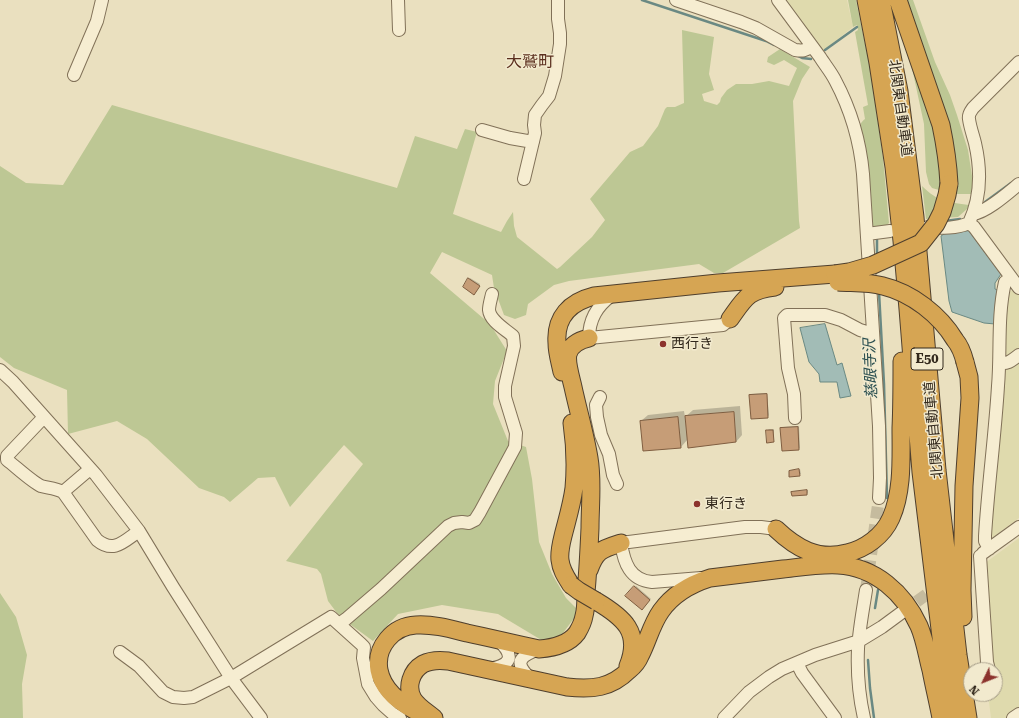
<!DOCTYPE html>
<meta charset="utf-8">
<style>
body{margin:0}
#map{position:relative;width:1019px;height:718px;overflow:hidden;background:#eae0bf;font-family:"Roboto Serif",serif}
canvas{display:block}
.north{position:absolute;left:963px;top:662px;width:40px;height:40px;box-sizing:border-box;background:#f2eace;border:1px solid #a59c87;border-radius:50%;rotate:227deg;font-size:11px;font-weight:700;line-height:16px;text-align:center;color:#32281c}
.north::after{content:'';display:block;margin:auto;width:14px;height:18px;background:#8c332d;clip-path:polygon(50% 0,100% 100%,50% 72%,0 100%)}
</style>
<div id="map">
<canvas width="1019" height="718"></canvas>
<div class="north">N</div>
</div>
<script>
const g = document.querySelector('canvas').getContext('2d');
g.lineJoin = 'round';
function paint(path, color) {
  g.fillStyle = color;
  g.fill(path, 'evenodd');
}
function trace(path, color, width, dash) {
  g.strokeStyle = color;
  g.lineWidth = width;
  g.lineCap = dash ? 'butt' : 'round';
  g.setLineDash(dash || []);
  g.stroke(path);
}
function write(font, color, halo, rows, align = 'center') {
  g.font = font + ' "Roboto Serif","Noto Sans JP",serif';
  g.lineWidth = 3;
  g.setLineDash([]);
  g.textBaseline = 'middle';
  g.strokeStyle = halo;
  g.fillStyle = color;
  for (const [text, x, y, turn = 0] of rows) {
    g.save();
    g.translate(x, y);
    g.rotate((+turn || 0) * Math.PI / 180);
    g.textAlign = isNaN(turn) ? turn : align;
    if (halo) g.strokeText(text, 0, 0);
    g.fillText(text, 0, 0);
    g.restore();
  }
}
paint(new Path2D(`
 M785 0H847L853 27 823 51Z
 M1015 288 1019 293V351L1005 358 1003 351 1008 293Z
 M1019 359V518L993 537 990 536 1003 374 1009 366Z
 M1019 538V711L1007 718H991L988 694H995V670L993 664 985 563Z`), '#dfdaad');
paint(new Path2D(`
 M848 0H856L870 68 883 158 889 223 887 225 880 226V229L872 227 860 129C860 124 861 122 865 119L863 107 868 105 855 32 858 30 857 25 853 27Z
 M907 0H913L935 62 950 95 957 115 968 150 974 189 973 194H953L932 188 929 184 926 172 924 124 912 68 957 179 954 149 946 119 927 64Z
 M682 30 714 37 709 74 714 90 702 94 704 101 717 105 720 102 721 98 727 90 736 84H752L769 81 789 86 797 68 784 60 774 65 767 62 768 57 780 49 810 67 802 79 793 101 799 221 800 228 723 273H714L699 264 569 281 554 285 528 304 526 315 515 319 504 315 494 288 492 275 442 252 430 273 490 324 507 351 495 381 493 404 508 441 526 447 532 479 539 542 552 574 566 598 576 608 575 617 560 637 543 641 498 614 442 605 398 614 373 641 347 622 337 613 328 601 321 574 317 569 286 561 363 464 344 445 290 507 275 477 258 478 230 502 224 497 199 488 147 439 117 421 68 434 67 390 14 368 0 357V166L26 183 63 185 112 105 397 188 415 136 457 149 465 129 477 132 453 214 501 232 507 221 513 212 514 226 517 237 557 269 560 267 592 237 605 220 590 199 630 152 643 146 658 126 665 109 667 107H675L684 103Z
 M922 186C938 202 948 202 969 205L967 209 958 217 926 219Z
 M0 593 16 617 27 655 22 684 23 718H0Z`), '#bdc794');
const water = new Path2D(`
 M969 231 1001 274 995 283V289L999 291 995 324 984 323 952 312 949 301 941 236 944 234Z
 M825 324 837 365 842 363 851 396 840 398 837 382H820L819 374 809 362 800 328Z`);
paint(water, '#a2bcb6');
trace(water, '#6a8983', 1);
paint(new Path2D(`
 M470 278 480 284 475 292 469 279Z
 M767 393 769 415 768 417 750 395 751 394Z
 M740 406 742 435 736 442 688 439 681 447 644 450 641 421 648 415 684 411 685 417 693 410Z
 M799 426 800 448 799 449 781 428 783 427Z
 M769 429H774V440L773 441 767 431Z
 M800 469 801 474 799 475 790 471 791 470Z
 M808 490V493L807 494 793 492 794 491Z
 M636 586 651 599 642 608 627 595Z`), '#0003');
trace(new Path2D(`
 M642 0 766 41 774 45
 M825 50 857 27
 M796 55 802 58 811 59
 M985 202 1011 183
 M945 221 960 219
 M877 240V255
 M879 292 884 384 887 498
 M875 608 878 590
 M868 660 870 688 874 718`), '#6a8983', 2.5);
const building = new Path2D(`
 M468 278 480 286 474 295 463 287Z
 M767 394 768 418 751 419 749 395Z
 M734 412 736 442 688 448 685 416Z
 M678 417 681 448 643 451 640 421Z
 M798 427 799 450 782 451 780 428Z
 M766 430H773L774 442 767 443Z
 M799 469 800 476 789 477V471Z
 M807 490V495L792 496 791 492Z
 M634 586 650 600 642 610 625 596Z`);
paint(building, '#c69d77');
trace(building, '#7f5d40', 1);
trace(new Path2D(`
 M866 590 879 498
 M902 612 941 584`), '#c5bb9e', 12, [12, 6]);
const minor = new Path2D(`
 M398 0 399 30
 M676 0 741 22 756 28 795 50C802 51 806 51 812 46
 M778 0C792 19 806 38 820 57 825 65 831 72 835 80 851 110 860 140 863 174L879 426 880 478 879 498
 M74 75 97 21 102 0
 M482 130 510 138 533 142
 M524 179 535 133 534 125 535 115 542 105 549 96 555 76 560 44V33L558 19V0
 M973 214C987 212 1008 193 1019 184
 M969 223 974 227 1019 288
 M928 227C942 228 956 229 969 223 981 198 981 169 975 143 973 135 970 127 969 119 968 114 971 111 973 108L1019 62
 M867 234 890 231
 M612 295C597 306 589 319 589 338L723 325 730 319
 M1000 363C1009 364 1012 360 1019 355
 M0 370 13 382 96 475 139 531 173 587 231 678 261 718
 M600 397 596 405 597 417 601 435 609 454 613 475 617 484
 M44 417 7 456V460C15 466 32 482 41 486 48 488 55 488 63 492L97 540C114 554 124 541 139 531
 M795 418 794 394 788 368 784 318 787 315H825L841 320 860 330 873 334
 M63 492 90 469
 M989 549 985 541V536C988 486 995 436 998 386 1001 352 997 317 1005 282L1011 278
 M983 553 1019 527
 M980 556 987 662 989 670
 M701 578 652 582C630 580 624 563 621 543L745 527H761L776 529
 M339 624 346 619 381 589 448 526 454 523 462 522 469 523 475 520 480 512 515 447 516 433 505 397V386L514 346 513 336C505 329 490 321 489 310 489 305 491 299 492 294
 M120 652 139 666 163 692 173 697 184 698 193 697 231 678 331 617 361 644 364 647 363 658 368 684 376 697 383 705 392 713 400 718
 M797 663 802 673 835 718
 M489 669C512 665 515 656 498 640
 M531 679C514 663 518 657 539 649
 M724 718 749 692 769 677 782 669 815 655 859 641 882 627 901 613
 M864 718C859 696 857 672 858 649 859 630 863 610 866 590
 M1013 718 1019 714`);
const highway = new Path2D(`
 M866 0 878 63 894 167 902 241 908 309 921 472 944 662 952 718
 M881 0 899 91 915 217 937 470 958 655 968 718
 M898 0 941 125C945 144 948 163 949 184
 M730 319C745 298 748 290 775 287
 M562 372C560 362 557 353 557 343 555 317 570 302 594 296L718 283 835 274
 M776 529C796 548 818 561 847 553 865 549 883 536 891 518 903 491 901 458 901 428 902 406 902 383 902 361
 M589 570C596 550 602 549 621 543
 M571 585C566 577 561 570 560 560 559 552 561 544 563 536 567 520 572 504 574 488 576 466 575 444 572 423
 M596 601C623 617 642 632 628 666
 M963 617 962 590 964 486 970 398 969 377 965 362
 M420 713C403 705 383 691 379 670 375 647 393 626 416 625 434 624 451 629 467 633 491 638 515 644 539 649 553 648 568 645 577 633 580 628 583 622 584 616 586 609 586 600 586 592 588 571 589 550 590 528 590 505 593 481 589 458 585 434 578 410 573 387 571 378 566 362 568 354 571 344 580 340 589 338
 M434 718C427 712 418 707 413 699 406 687 411 671 423 664 431 660 440 660 448 661L567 687C592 690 611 688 629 670 634 666 638 661 640 656 648 641 651 625 661 611 673 594 691 584 710 578 735 575 759 572 783 569 801 567 820 564 838 565 875 567 904 593 919 626 925 640 927 655 931 670 934 686 938 702 941 718`);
trace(minor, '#817158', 14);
trace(highway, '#4f3f2d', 19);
trace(minor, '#f6edd1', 12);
trace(highway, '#d6a553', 17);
const highwayBridge = new Path2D(`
 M835 274 849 272 873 265 921 243 936 224 942 212 947 195 949 184
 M838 282C853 283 869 282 883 286 912 293 940 315 955 340 960 346 963 354 965 362
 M571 585 579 591 596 601`);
trace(highwayBridge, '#4f3f2d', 19, []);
trace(highwayBridge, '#d6a553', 17);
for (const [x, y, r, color] of [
 [663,344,4,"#8c332d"],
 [697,504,4,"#8c332d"]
]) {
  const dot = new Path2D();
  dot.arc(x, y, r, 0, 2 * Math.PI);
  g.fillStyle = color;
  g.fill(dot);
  trace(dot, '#f2eace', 1.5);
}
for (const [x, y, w] of [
 [927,359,32]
]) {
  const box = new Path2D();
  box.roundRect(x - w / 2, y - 11, w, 22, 3);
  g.fillStyle = '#f2eace';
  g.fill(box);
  trace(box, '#32281c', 1);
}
write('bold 13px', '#32281c', null, [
 ["E50",927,359]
]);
write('14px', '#32281c', '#f2eace', [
 ["北関東自動車道",900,108,82],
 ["北関東自動車道",934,430,-95]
]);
write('14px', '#32281c', '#f2eace', [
 ["西行き",671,344],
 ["東行き",705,504]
], 'left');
write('italic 15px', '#2c5051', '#f2eace', [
 ["慈眼寺沢",871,369,-92]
]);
write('16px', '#5b2f1e', '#f2eace', [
 ["大鷲町",530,62]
]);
</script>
